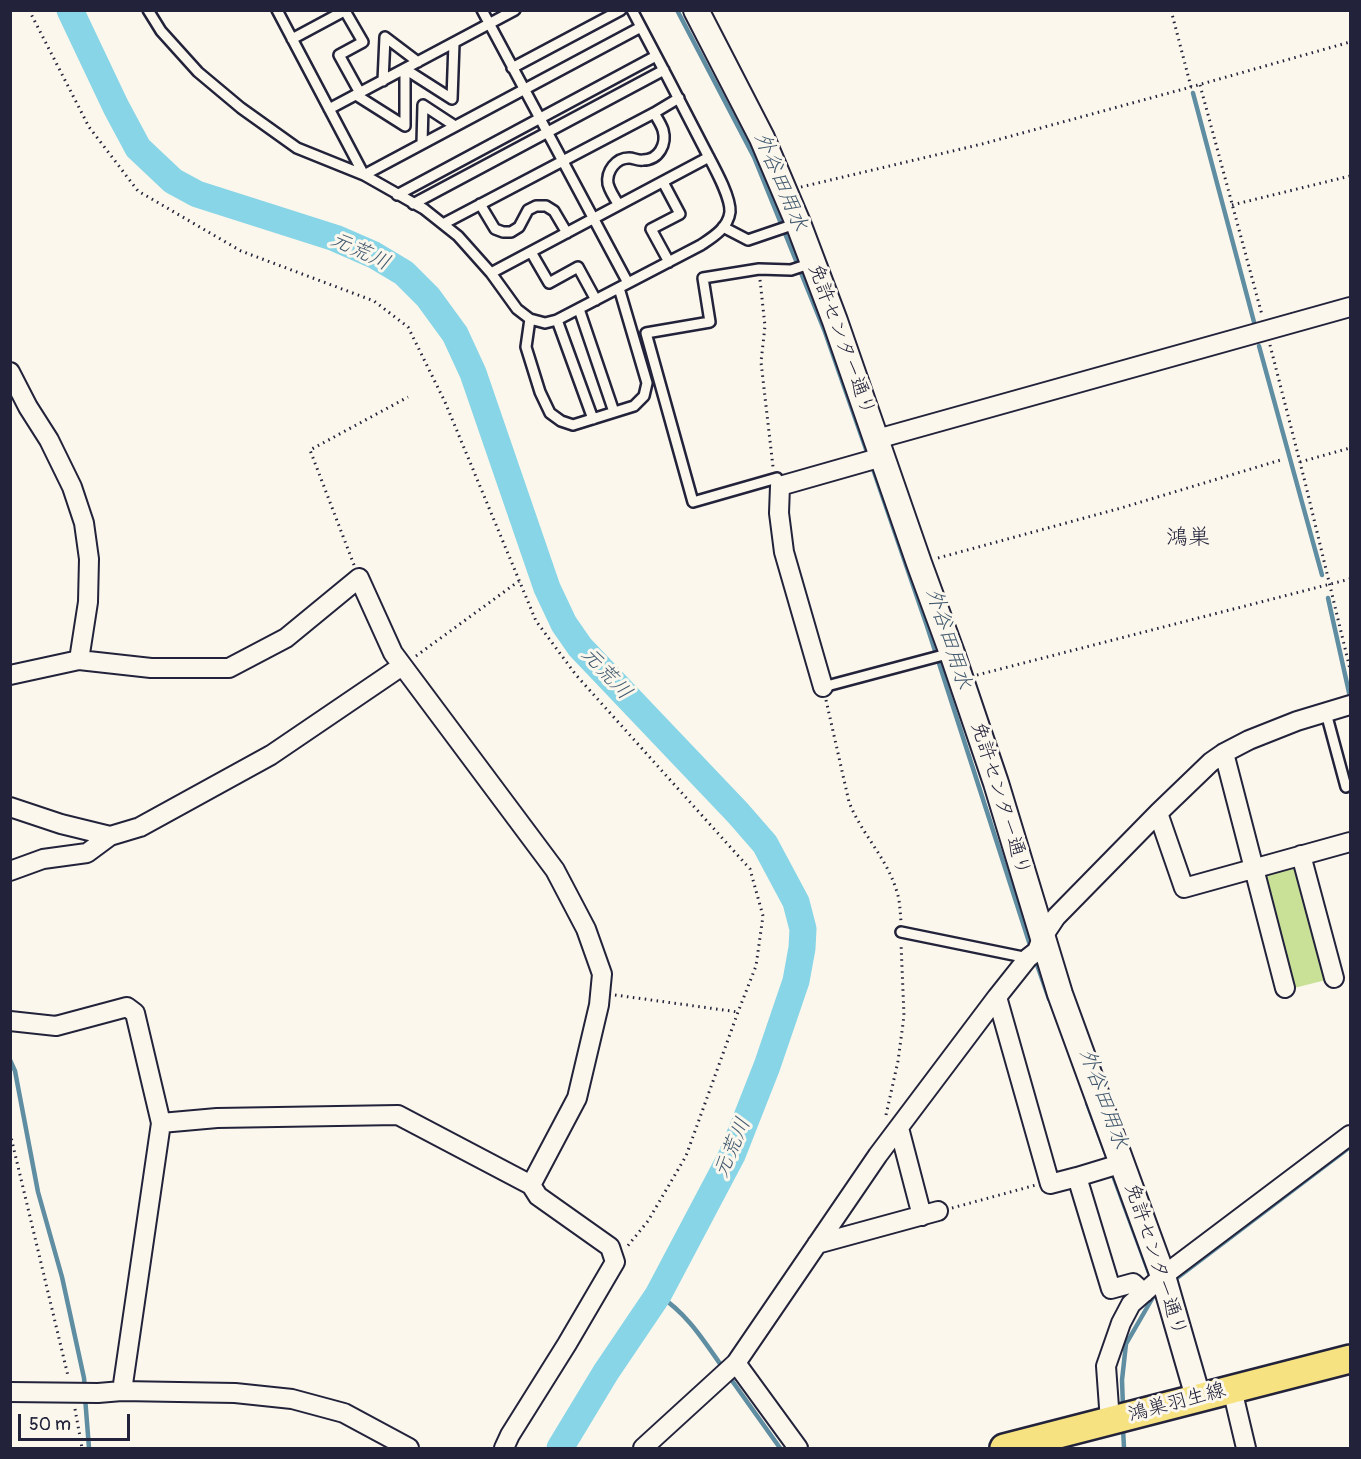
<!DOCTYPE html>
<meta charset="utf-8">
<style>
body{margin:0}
#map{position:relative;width:1361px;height:1459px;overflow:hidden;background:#fbf7ec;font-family:Pangolin,sans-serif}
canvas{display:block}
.frame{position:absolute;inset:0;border:12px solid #22223b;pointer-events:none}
.scale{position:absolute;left:18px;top:1414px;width:112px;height:27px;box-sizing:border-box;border:3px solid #22223b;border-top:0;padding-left:8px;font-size:18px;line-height:21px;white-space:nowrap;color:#22223b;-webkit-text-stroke:4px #fbf7ec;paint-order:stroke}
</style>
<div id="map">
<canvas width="1361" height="1459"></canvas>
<div class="frame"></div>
<div class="scale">50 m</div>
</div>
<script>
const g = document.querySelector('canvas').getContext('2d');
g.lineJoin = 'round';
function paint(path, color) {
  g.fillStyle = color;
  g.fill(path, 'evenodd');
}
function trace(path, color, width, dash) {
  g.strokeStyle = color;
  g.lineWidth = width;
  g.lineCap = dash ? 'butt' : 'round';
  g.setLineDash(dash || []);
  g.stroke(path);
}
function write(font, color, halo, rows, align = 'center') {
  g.font = font + ' Pangolin,"Klee One",sans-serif';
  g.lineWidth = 6;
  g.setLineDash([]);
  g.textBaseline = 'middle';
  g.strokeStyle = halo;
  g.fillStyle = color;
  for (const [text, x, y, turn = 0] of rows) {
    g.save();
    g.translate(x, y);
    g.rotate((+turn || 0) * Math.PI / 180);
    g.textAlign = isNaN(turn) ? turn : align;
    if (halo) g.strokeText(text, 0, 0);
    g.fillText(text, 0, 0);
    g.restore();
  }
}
paint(new Path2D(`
 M1301 855 1334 978 1286 990 1255 868Z`), '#c8e197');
trace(new Path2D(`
 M677 10 754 157 825 332 868 455
 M1193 93 1254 322
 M1259 346 1322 575
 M871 463 927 626 1031 948
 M1328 598 1350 697
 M1035 959 1049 999
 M10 1060 15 1071 38 1192 62 1277 84 1378 85 1389
 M1087 1103 1109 1162
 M1111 1170 1152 1281
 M1173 1281 1350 1147
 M658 1295C687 1313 704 1341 723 1368
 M728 1375 780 1448
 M85 1397 89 1448
 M1123 1407 1122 1380 1126 1344 1156 1292
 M1123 1428 1124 1448`), '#5f8da2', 4.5);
trace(new Path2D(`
 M70 10 116 107 138 148 173 181 197 194 335 238 374 255 404 273 428 297 455 334 473 373 547 588 564 624 580 647 738 813 765 844 796 902 803 929 802 948 796 981 767 1066 732 1155 658 1295 606 1372 560 1448`), '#87d5e6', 27);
const lane = new Path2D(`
 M148 10 161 31 198 72 241 108 297 148 364 175 424 209 458 236 491 273 517 309 530 319 545 323 557 320 701 245C713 237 728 228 730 212 731 195 710 160 702 144 679 99 656 55 632 10
 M277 10 364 175 641 27
 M482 10 628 283
 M345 11 363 42 339 55 360 93
 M292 39 346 10
 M512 68 621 10
 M405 69 452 99 454 43
 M383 81 385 37 418 62
 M356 95 405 126V69
 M329 109 515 10
 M422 144 423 105 455 126
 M663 182 680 214 651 229 669 262
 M397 195 656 56
 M413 204 664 70
 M480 204 495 229 503 232H511L519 227 528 210 536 206H546L554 211 567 233
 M619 205C615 199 610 191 608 184 606 171 616 158 629 158 634 158 638 161 643 160 659 160 667 144 663 130 661 124 657 118 654 113
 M443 224 654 113 679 98
 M723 227 748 240 798 223
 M531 252 549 283 578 267 596 300
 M491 273 709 157
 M579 309 614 412
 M530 319 526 347 540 392 550 413 561 421 573 425 634 406 644 396 647 383 619 288
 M557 320 593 419
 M780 486 777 478 693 502 646 333 710 322 703 278 759 269 791 270 812 263
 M823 687 951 653
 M1326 713 1346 787
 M901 932 1028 958`);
const street = new Path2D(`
 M10 372 28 407 49 440 72 487 84 523 89 559 88 602 79 660
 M877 439 1350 307
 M10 675 79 660 151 668H229L286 638 359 578 393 653 555 870 586 929 602 974 599 1005 577 1098 531 1185
 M823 687 784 552 779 513 780 486 882 457
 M1224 753 1285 988
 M10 807 61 824 110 836 140 827 271 755 402 666
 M1158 813 1184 888 1350 842
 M1301 855 1334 978
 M10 871 43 859 87 853 110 836
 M997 997 1050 1184 1077 1177 1111 1289 1133 1283 1144 1293
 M10 1021 56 1026 127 1007 135 1013 161 1123 122 1391
 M161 1123 217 1118 398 1115 531 1185 538 1196 610 1247 615 1262 567 1344 510 1435 504 1448
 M899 1128 922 1216
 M1077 1177 1123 1163
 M817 1244 938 1211
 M736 1363 798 1448
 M1232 1389 1246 1448
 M10 1392 98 1393 122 1391 235 1393 292 1399 344 1413 409 1448
 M1110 1421 1106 1366 1121 1323 1131 1304 1163 1276 1350 1135
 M643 1448 736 1363 878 1155 997 997 1028 958 1037 951 1042 938 1056 917 1158 813 1211 762 1224 753 1249 740 1297 721 1350 705`);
const secondary = new Path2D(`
 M696 10 762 138 798 223 835 321 919 563 952 653 996 783 1060 994 1163 1276 1198 1397`);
const primary = new Path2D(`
 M1004 1448 1350 1359`);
trace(lane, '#22223b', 14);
trace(street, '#22223b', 22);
trace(secondary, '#22223b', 28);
trace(primary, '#22223b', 32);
trace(new Path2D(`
 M29 10 89 127 138 191 241 251 374 301 408 327 445 402 536 621 576 675 750 869 763 916 756 966 738 1012 686 1156 648 1221 626 1248
 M1171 10 1191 87
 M1200 85 1262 315
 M801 187 982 144 1191 87 1350 42
 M1232 205 1350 176
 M760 280 765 326 761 362 773 467
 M1270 345 1305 482 1350 669
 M1300 462 1350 448
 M938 558 1121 508 1284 459
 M354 565 310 450 408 397
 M416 656 519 581
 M977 675 1350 579
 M826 700 849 802C861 833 886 857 896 889 900 900 900 910 901 922
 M615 995 738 1012
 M886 1115 898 1061 904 1016 901 943
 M10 1133 68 1376
 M952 1208 1036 1185
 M75 1409 82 1448`), '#22223b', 3, [1.5, 4.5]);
trace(lane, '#fbf7ec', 9);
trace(street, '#fbf7ec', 18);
trace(secondary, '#fbf7ec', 24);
trace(primary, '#f6e281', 27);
write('20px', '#22223b', '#fbf7ec', [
 ["免許センター通り",841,340,70],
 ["免許センター通り",1000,799,73],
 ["免許センター通り",1155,1260,72],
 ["鴻巣羽生線",1177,1403,-15]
]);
write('italic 21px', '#40586e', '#fbf7ec', [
 ["外谷田用水",780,182,67],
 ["元荒川",360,252,25],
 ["外谷田用水",948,639,72],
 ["元荒川",606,674,47],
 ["外谷田用水",1103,1099,70],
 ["元荒川",733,1148,-67]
]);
write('22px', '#22223b', '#fbf7ec', [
 ["鴻巣",1188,538]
]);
</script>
